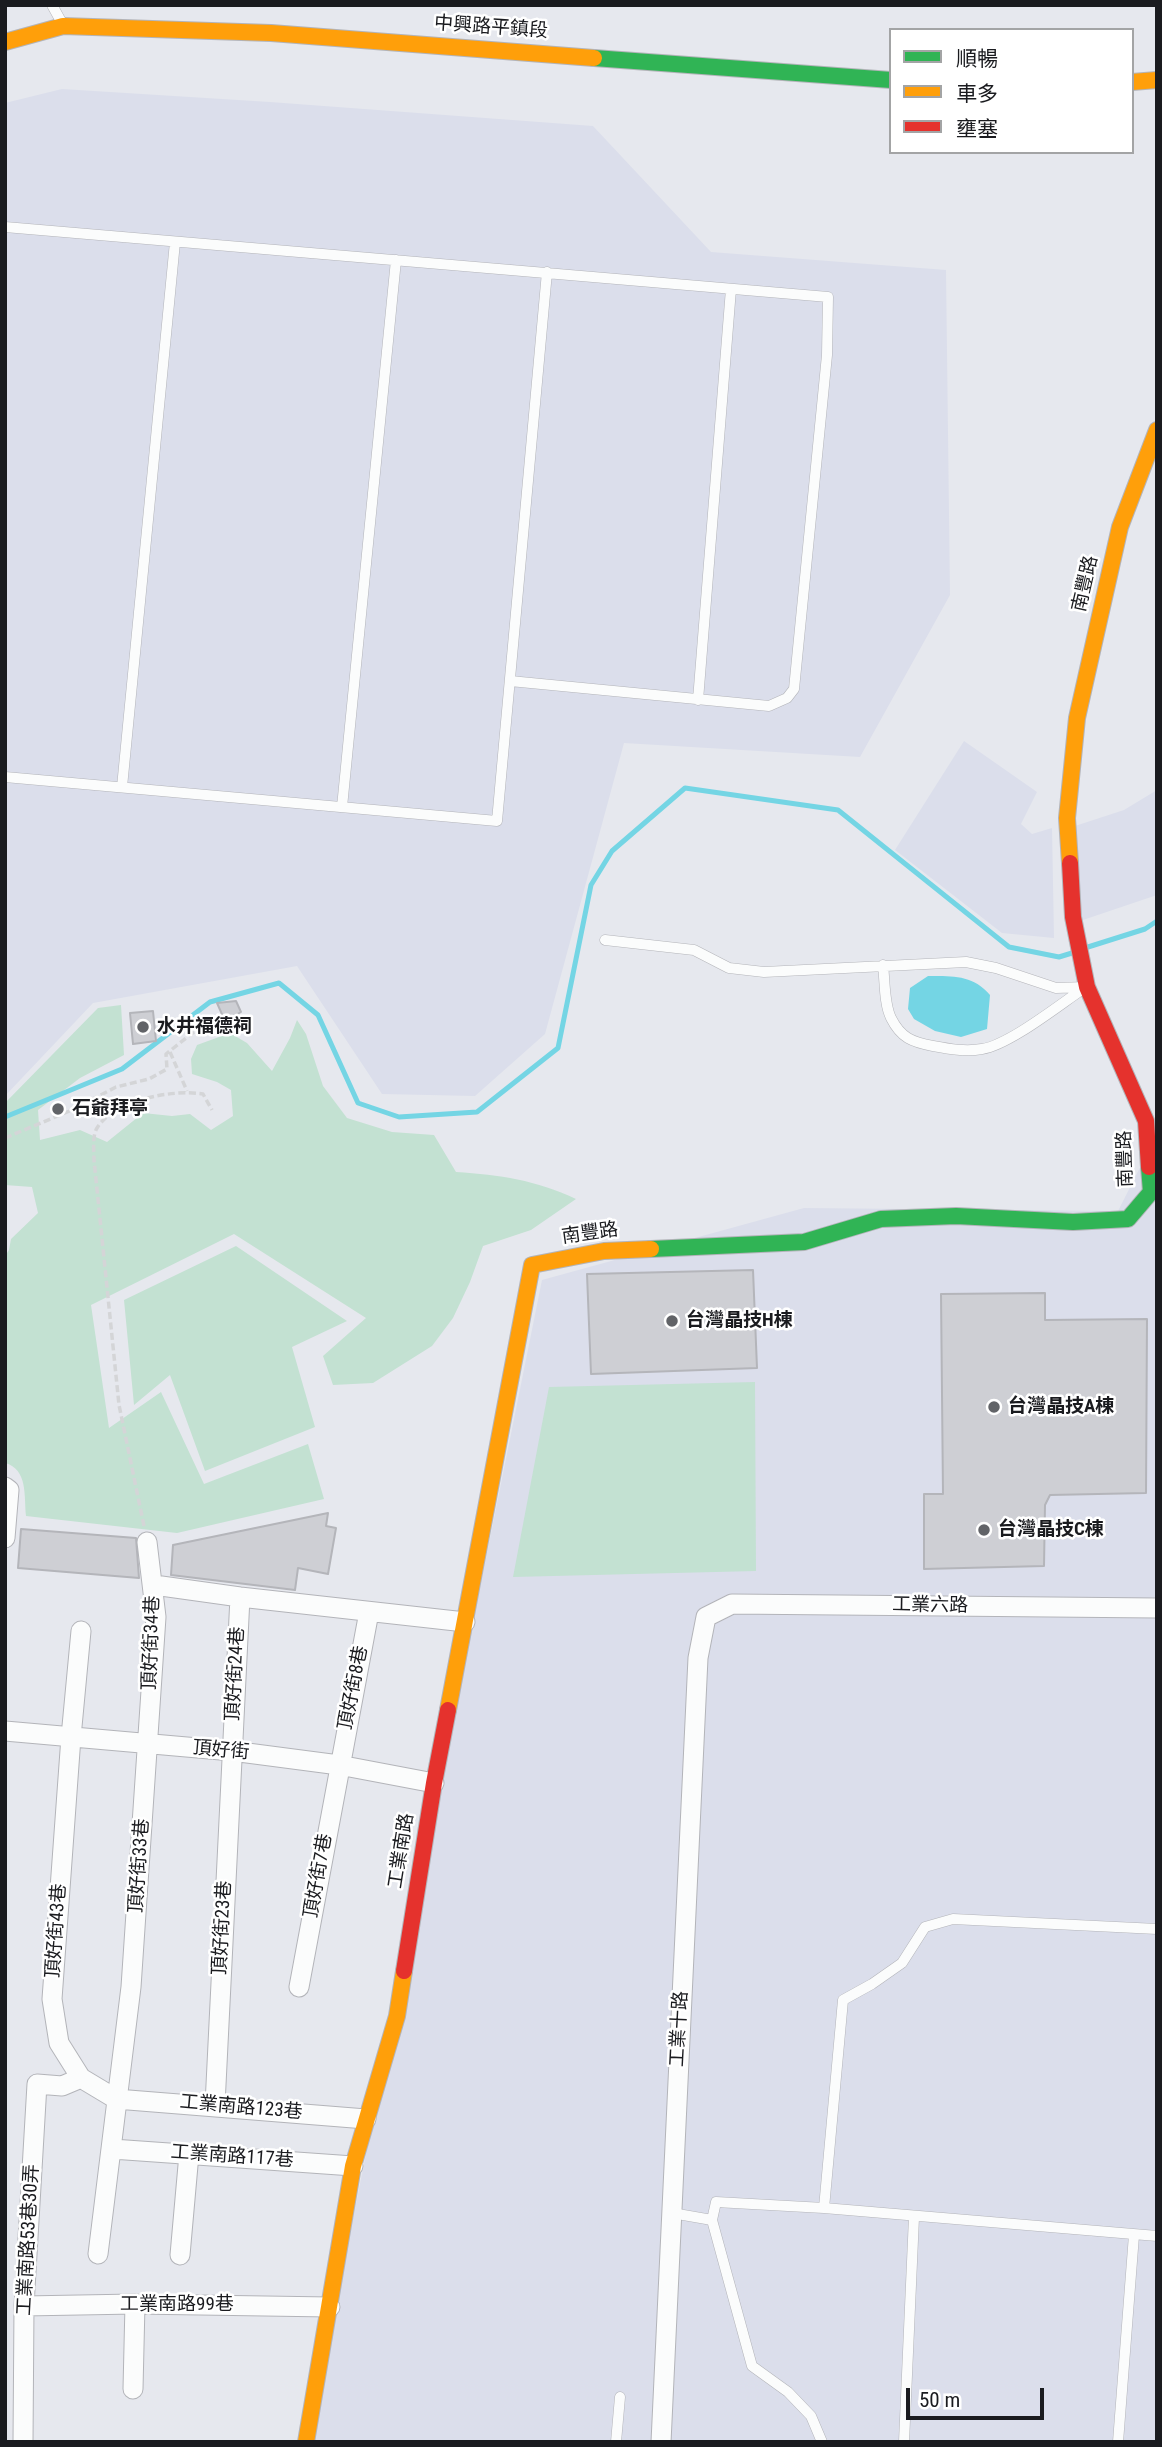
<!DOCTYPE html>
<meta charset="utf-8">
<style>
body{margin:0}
#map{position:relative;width:1162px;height:2447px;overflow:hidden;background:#e6e8ee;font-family:"Roboto Condensed","Noto Sans TC",sans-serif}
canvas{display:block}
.frame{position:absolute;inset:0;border:7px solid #1a1b1f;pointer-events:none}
.legend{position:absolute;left:889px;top:28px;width:245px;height:126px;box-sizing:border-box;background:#fff;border:2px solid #a3a4a5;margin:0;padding:9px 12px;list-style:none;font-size:21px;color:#1a1b1f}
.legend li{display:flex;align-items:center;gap:14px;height:35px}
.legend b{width:35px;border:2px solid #a3a4a5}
.scale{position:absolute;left:906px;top:2388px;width:138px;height:32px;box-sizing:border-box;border:4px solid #1a1b1f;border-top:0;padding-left:9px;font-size:21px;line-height:24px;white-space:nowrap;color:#1a1b1f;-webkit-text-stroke:5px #fff;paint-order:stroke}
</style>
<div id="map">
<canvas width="1162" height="2447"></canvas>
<div class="frame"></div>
<ul class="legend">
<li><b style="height:9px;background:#30b455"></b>順暢</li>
<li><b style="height:9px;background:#ff9f0a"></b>車多</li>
<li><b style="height:9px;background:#e5322d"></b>壅塞</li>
</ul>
<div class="scale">50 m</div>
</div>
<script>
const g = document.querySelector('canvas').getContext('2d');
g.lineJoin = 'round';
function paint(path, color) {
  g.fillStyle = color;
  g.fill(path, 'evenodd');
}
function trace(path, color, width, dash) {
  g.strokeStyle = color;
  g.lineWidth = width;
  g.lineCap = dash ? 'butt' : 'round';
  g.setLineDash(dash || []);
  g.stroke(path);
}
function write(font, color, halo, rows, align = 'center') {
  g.font = font + ' "Roboto Condensed","Noto Sans TC",sans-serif';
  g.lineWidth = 5;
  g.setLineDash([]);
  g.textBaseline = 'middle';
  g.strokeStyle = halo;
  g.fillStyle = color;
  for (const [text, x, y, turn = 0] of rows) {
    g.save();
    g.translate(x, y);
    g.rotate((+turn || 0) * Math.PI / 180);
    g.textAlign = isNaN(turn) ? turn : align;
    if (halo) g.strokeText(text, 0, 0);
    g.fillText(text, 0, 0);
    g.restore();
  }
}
paint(new Path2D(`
 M62 89 270 102 593 126 711 252 946 270 950 595 860 757 624 743 545 1034 475 1096 382 1094 297 966 93 1003 5 1096V103Z
 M964 741 1037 792 1021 824 1032 834 1052 828 1054 938 1002 933 895 850Z
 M1157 790V895L1080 921 1075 826 1124 810Z
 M1157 1134V2442H308L542 1280 804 1208 1118 1211Z`), '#dbdeeb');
paint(new Path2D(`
 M121 1005 124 1055 80 1078 38 1110 40 1140 80 1130 107 1142 143 1113 172 1116 190 1114 211 1130 233 1116 231 1090 217 1082 192 1074 191 1059 197 1045 230 1033 247 1043 272 1071 290 1038 297 1020 306 1034 323 1086 347 1118 392 1132 434 1135 456 1172C500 1175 536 1180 576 1199L531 1230 483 1246 470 1282 453 1318 432 1346 373 1383 333 1385 323 1356 366 1318 234 1234 91 1305 109 1428 161 1392 204 1484 308 1444 324 1499 177 1533 26 1516C24 1496 28 1469 5 1463V1256L9 1250 11 1239 38 1213 32 1187 5 1185V1103L98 1008Z
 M236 1246 347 1321 292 1347 315 1427 205 1471 170 1375 134 1405 124 1300Z
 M755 1382 756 1571 513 1577 549 1387Z`), '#c3e1d2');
paint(new Path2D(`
 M928 976C953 976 973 975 990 995L987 1029 961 1037 935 1031 914 1019 908 1009 910 988Z`), '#74d5e4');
trace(new Path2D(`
 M1088 947 1145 929 1157 921
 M5 1117 122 1069 210 1002 279 983 318 1015 358 1103 399 1117 477 1112 558 1048 591 885 612 851 685 788 838 810 1009 947 1059 957 1072 953`), '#74d5e4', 5);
const building = new Path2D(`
 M236 1001 241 1012 225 1021 217 1003Z
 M153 1011 156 1041 133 1044 130 1013Z
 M753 1270 757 1368 591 1374 587 1274Z
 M1045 1293V1320L1147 1319 1146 1493 1050 1495 1045 1505 1044 1566 924 1569V1494H943L941 1294Z
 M328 1513 326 1526 336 1528 328 1574 298 1568 295 1590 171 1575 173 1545Z
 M21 1529 136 1538 139 1578 18 1568Z`);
paint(building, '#cecfd4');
trace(building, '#b4b5ba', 2);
const lane = new Path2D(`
 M52 5 62 23
 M5 227 828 297 827 355 794 689 787 698 769 706 510 681
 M698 700 731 289
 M5 777 497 821 547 272
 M122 787 175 242
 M342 807 396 260
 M605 940 694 950 729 968 764 972 966 962 996 968 1056 988 1086 987
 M883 965C885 981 884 1004 891 1018 901 1038 912 1042 933 1046 949 1049 966 1052 982 1049 1009 1045 1059 1005 1083 989
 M824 2208 843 2000 872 1984 902 1963 925 1927 953 1919 1157 1929
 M672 2213 712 2220 752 2366 788 2392 811 2416 822 2442
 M712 2220 716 2202 824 2208 1157 2236
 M616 2442 620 2397
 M904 2442 914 2217
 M1118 2442 1134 2235`);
const street = new Path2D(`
 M5 1487 9 1490 5 1538
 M154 1585 240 1597 465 1622
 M81 1631 71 1737 52 1999 59 2043 81 2078 116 2099 366 2119
 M5 1731 232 1751 339 1765 434 1783
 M299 1987 369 1612
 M215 2105 240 1597
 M112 2149 353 2166
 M98 2254 131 1987 156 1617 147 1542
 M180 2255 189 2154
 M24 2306 135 2304 330 2307
 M133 2389 135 2304
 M23 2442 24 2306 37 2084 62 2086 81 2078
 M661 2442 698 1658 706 1617 732 1604 1157 1608`);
const fast = new Path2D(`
 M594 58 891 80
 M651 1249 804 1242 881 1219 956 1216 1073 1222 1128 1219 1151 1192 1149 1167`);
const slow = new Path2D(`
 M5 42 63 26 271 33 594 58
 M1132 82 1157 80
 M1070 863 1067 818 1077 718 1120 527 1157 430
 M448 1710 532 1265 604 1251 651 1249
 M306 2442 353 2166 397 2016 404 1971`);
const jam = new Path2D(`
 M1070 863 1073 917 1087 987 1146 1121 1149 1167
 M404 1971 434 1783 448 1710`);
trace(lane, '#b3b4b9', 11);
trace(street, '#b3b4b9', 21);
trace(fast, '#b3b4b9', 18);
trace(slow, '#b3b4b9', 18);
trace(jam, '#b3b4b9', 18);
trace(new Path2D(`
 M170 1052 187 1091
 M5 1138 72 1110 116 1087 149 1079 167 1069 166 1054 209 1020
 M144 1526 119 1405 94 1160C94 1151 92 1136 97 1128 114 1100 173 1089 203 1094L212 1110`), '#d4d5d7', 3.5, [7, 3.5]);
trace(lane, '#fbfcfc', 10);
trace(street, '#fbfcfc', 19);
trace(fast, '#30b455', 16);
trace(slow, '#ff9f0a', 16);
trace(jam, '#e5322d', 16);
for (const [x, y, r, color] of [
 [143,1027,7,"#616367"],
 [58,1109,7,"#616367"],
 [672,1321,7,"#616367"],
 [994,1407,7,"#616367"],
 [984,1530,7,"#616367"]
]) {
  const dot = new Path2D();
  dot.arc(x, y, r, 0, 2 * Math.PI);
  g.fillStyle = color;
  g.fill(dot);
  trace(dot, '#fff', 2.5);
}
write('19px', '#1a1b1f', '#fff', [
 ["中興路平鎮段",491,28,4],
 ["南豐路",1086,584,-77],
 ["南豐路",1126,1159,-92],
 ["南豐路",590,1234,-8],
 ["工業六路",930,1606,1],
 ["頂好街34巷",152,1643,-88],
 ["頂好街24巷",236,1674,-87],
 ["頂好街8巷",354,1688,-79],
 ["頂好街",221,1751,5],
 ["工業南路",402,1851,-81],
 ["頂好街33巷",140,1866,-86],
 ["頂好街7巷",319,1876,-80],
 ["頂好街23巷",223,1928,-87],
 ["頂好街43巷",57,1931,-86],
 ["工業十路",680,2029,-87],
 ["工業南路123巷",241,2108,5],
 ["工業南路117巷",232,2157,4],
 ["工業南路53巷30弄",29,2240,-87],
 ["工業南路99巷",177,2305]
]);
write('bold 19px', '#1a1b1f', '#fff', [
 ["水井福德祠",157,1027],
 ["石爺拜亭",72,1109],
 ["台灣晶技H棟",686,1321],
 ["台灣晶技A棟",1008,1407],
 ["台灣晶技C棟",998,1530]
], 'left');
</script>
